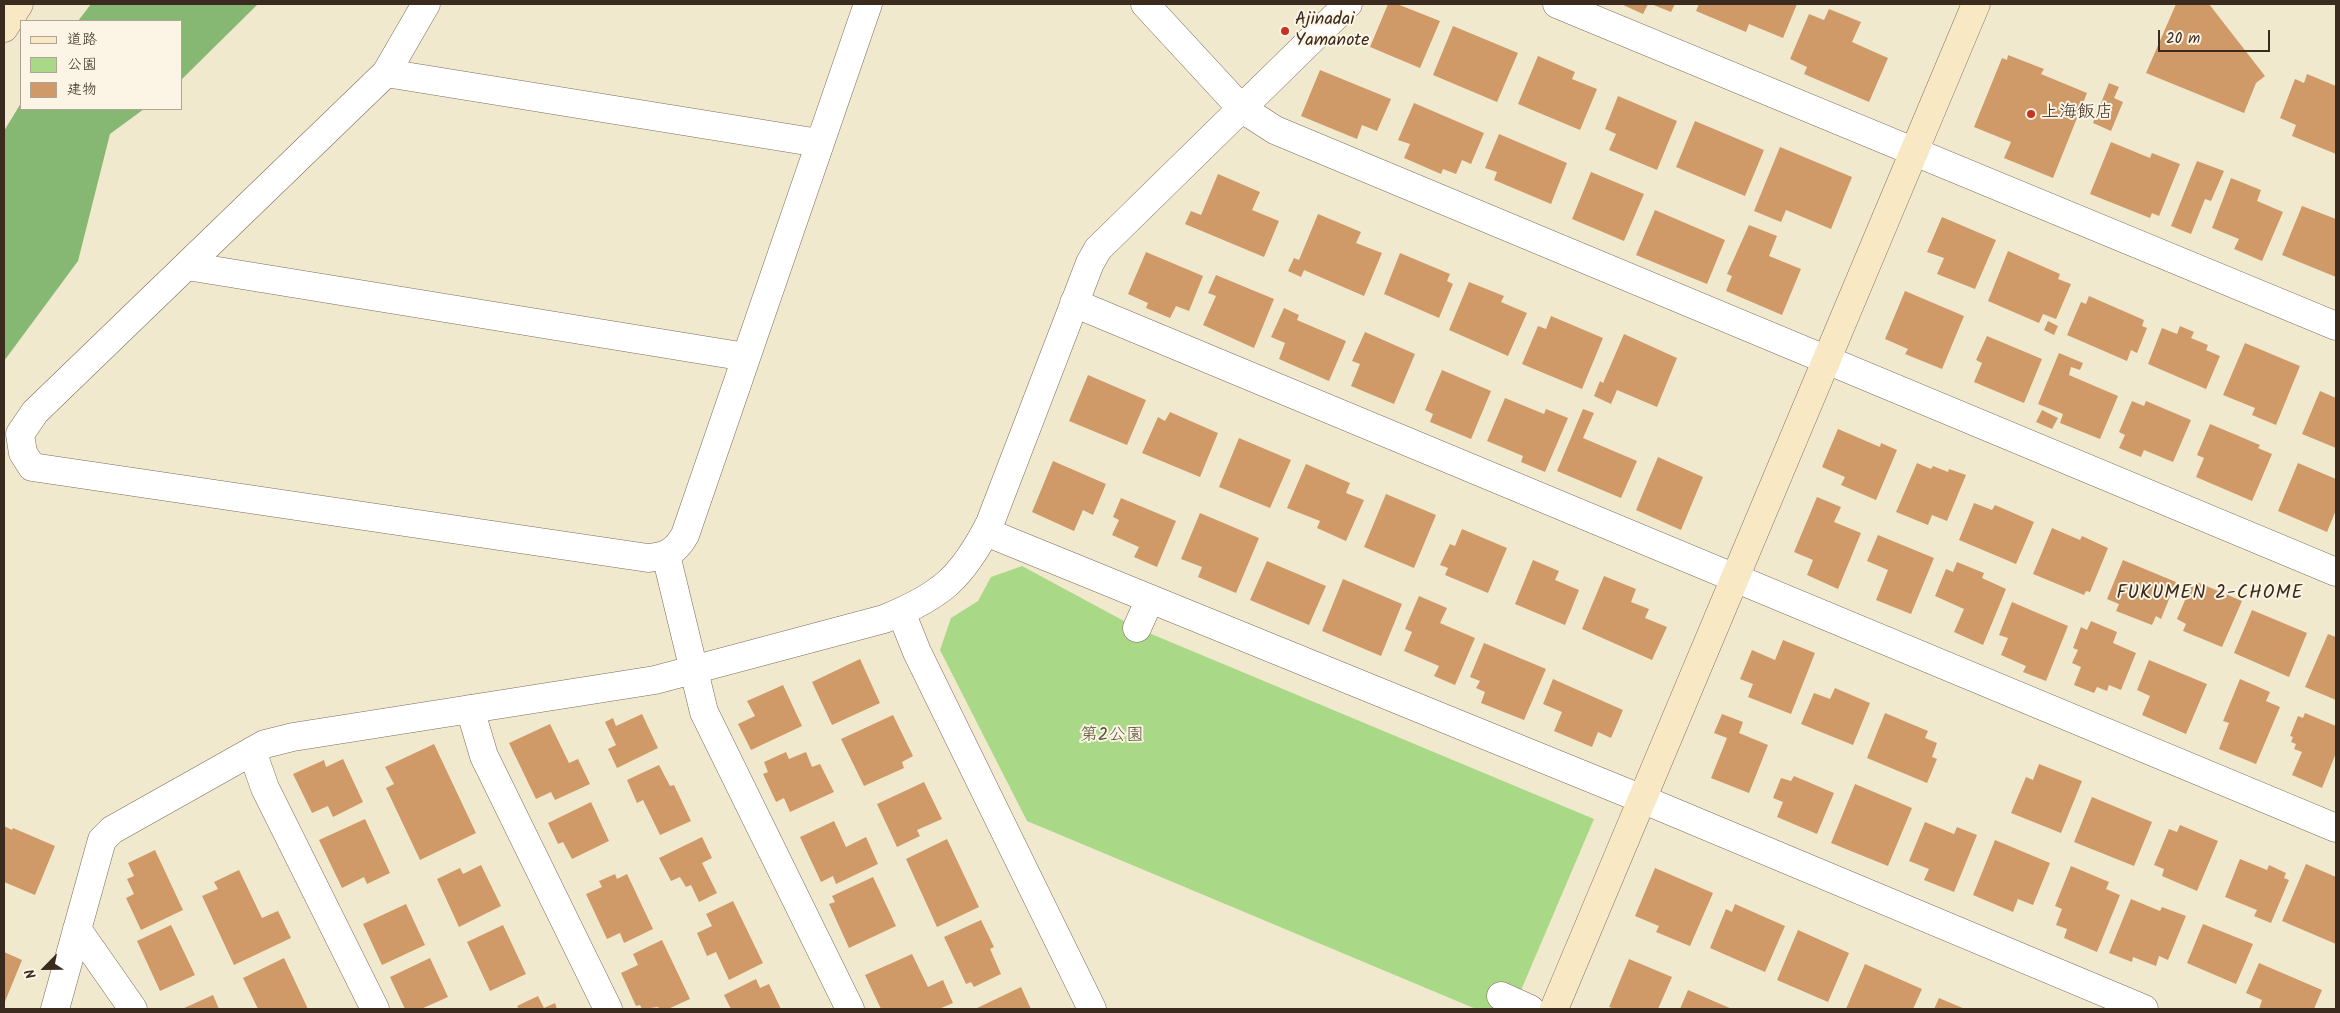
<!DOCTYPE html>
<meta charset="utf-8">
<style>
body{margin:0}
#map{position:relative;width:2340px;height:1013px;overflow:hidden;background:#f1e9ce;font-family:Kalam,"Klee One",sans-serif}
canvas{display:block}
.frame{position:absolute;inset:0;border:5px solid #3b2a1e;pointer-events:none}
.legend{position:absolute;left:20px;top:20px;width:162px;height:90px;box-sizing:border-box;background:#fcf5e5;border:1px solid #afa495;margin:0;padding:6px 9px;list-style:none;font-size:15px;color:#3b2a1e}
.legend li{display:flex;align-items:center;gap:10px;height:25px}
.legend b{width:25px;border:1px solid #afa495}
.north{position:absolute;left:20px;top:943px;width:50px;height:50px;-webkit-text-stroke:4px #fcf5e5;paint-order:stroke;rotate:247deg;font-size:14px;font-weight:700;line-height:20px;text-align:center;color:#3b2a1e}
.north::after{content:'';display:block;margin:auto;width:18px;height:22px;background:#3b2a1e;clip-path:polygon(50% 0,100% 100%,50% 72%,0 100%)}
.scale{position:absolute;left:2158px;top:30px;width:112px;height:22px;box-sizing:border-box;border:2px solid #3b2a1e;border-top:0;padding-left:6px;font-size:15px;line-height:18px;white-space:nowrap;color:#3b2a1e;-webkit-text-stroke:4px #fcf5e5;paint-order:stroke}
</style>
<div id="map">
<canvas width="2340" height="1013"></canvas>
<div class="frame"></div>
<ul class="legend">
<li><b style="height:6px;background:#f8e8c3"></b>道路</li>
<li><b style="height:14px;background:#a9d886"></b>公園</li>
<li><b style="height:14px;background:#d09a68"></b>建物</li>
</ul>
<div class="north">N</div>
<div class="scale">20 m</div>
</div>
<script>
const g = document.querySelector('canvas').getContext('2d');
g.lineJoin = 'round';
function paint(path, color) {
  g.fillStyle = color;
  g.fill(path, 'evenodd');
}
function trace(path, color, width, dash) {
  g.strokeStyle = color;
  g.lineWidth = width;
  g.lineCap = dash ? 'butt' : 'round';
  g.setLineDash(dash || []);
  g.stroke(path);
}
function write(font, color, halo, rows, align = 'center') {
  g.font = font + ' Kalam,"Klee One",sans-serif';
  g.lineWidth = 4;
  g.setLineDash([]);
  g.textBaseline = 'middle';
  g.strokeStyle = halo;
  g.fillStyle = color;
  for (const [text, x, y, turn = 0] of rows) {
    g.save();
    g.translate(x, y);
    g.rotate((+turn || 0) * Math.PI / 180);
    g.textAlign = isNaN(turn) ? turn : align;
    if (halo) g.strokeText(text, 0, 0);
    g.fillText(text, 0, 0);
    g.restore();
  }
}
paint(new Path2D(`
 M1022 566 1137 628 1594 819 1513 1009H1476L1027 821 940 650 951 618 978 601 991 577Z`), '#a9d886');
paint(new Path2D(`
 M91 4H258L181 80V21H78Z
 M21 103V109H144L110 134 78 261 4 361V131Z`), '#86b873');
paint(new Path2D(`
 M1388 4H1397L1440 21 1420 68 1370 47Z
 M1621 4H1648L1643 14Z
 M1651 4H1675L1671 12Z
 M1699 4H1797L1783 38 1749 24 1746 32 1696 11Z
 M2176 4H2209L2265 76 2256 83 2244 113 2146 73Z
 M1829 9 1861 22 1852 42 1888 58 1869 102 1804 74 1807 67 1790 59 1809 14 1824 20Z
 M1453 26 1518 53 1497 102 1433 75Z
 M2008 55 2044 69 2041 74 2087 93 2053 178 2004 158 2011 142 1974 127 2002 58 2007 60Z
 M1538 56 1575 72 1572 79 1597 89 1580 130 1518 104Z
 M1320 70 1391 99 1377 131 1362 125 1357 139 1301 116Z
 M2307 74 2336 86V154L2292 136 2296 125 2280 118 2295 79 2304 83Z
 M2109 83 2119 87 2114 98 2123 102 2111 131 2093 123Z
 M1618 96 1677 121 1657 170 1609 150 1616 134 1605 129Z
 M1414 103 1484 133 1471 164 1462 160 1456 174 1443 169 1441 174 1404 158 1410 144 1398 140Z
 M1695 121 1764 150 1745 196 1676 167Z
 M1499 134 1567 163 1551 204 1494 180 1497 172 1485 168Z
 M2111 142 2150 158 2152 153 2180 164 2159 216 2152 213 2150 218 2090 194Z
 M1780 147 1852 177 1831 229 1786 210 1781 222 1754 211Z
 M2197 161 2224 171 2211 201 2205 199 2191 234 2171 226Z
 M1591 172 1644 194 1624 241 1572 219Z
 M1218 174 1260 192 1252 210 1279 221 1264 257 1185 224 1191 211 1201 215Z
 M2231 178 2261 190 2257 201 2283 212 2262 261 2234 249 2239 239 2212 228Z
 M2302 206 2336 219V277L2282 255Z
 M1655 210 1725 240 1707 284 1636 255Z
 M1318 214 1361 232 1356 243 1382 253 1364 296 1304 270 1301 277 1288 271 1294 258 1299 260Z
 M1942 217 1996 240 1975 289 1937 274 1944 258 1927 252Z
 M1749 225 1777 236 1769 256 1801 269 1782 315 1726 291 1732 276 1727 274Z
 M2008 251 2060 274 2058 279 2071 284 2056 319 2043 314 2039 323 1988 301Z
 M1146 252 1203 276 1189 311 1176 306 1170 318 1146 308 1148 303 1128 294Z
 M1400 253 1450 274 1447 281 1453 284 1439 318 1384 294Z
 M1216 275 1274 299 1254 348 1203 325 1216 296 1208 293Z
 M1469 282 1504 296 1501 302 1527 313 1508 356 1449 330Z
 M1905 291 1964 316 1942 369 1905 354 1908 349 1885 339Z
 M2089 296 2144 320 2142 326 2147 328 2137 353 2131 350 2127 361 2067 335 2081 302 2086 304Z
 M1284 308 1299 315 1297 320 1346 341 1329 381 1279 359 1285 343 1271 337Z
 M1551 316 1603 338 1582 389 1522 364 1538 326 1546 329Z
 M2048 321 2058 326 2054 335 2044 330Z
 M2180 326 2194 332 2191 338 2208 345 2206 350 2220 356 2206 389 2148 364 2162 328 2177 334Z
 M1365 332 1415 354 1394 404 1351 386 1360 364 1352 361Z
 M1624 334 1677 358 1657 407 1617 390 1611 404 1594 396 1600 381 1603 383Z
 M1987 336 2042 359 2024 403 1974 382 1982 363 1976 360Z
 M2245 343 2300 366 2276 425 2252 415 2255 408 2223 395Z
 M2059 353 2083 363 2080 370 2071 367 2069 375 2118 396 2100 439 2060 423 2063 414 2038 404Z
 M1442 370 1491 391 1471 439 1430 422 1433 414 1425 410Z
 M1088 375 1146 400 1127 445 1069 421Z
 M2320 391 2336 398V448L2302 434Z
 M1505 398 1544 414 1546 409 1568 418 1545 472 1521 462 1523 456 1487 441Z
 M2132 401 2144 406 2146 401 2191 420 2173 462 2144 450 2141 457 2119 448 2125 435 2119 432Z
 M1583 409 1594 413 1583 438 1637 461 1621 498 1557 471Z
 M2042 410 2058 418 2052 429 2036 422Z
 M1170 412 1218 433 1200 477 1142 453 1158 417 1165 421Z
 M2210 424 2260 445 2258 448 2272 454 2252 501 2196 477 2204 458 2197 455Z
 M1838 429 1880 447 1881 443 1897 450 1876 500 1841 485 1845 477 1822 467Z
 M1239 438 1291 460 1270 508 1219 487Z
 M1658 457 1703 477 1681 530 1636 510Z
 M1053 461 1106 484 1093 515 1083 510 1074 531 1032 512Z
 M1917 463 1931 469 1933 466 1948 472 1949 469 1966 475 1947 521 1932 515 1928 525 1896 512Z
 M2298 463 2336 479V510L2327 532 2278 511Z
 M1306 464 1350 483 1346 493 1364 500 1346 541 1317 528 1320 521 1287 508Z
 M1386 494 1436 515 1414 568 1364 547Z
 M1817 497 1841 507 1834 522 1861 533 1838 589 1807 575 1813 560 1794 552Z
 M1121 498 1176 521 1157 567 1134 557 1139 547 1112 535 1119 520 1113 517Z
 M1974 503 1992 510 1995 505 2034 522 2016 564 1959 540Z
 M1200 513 1259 538 1236 593 1198 577 1202 567 1181 559Z
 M2052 528 2080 540 2082 536 2108 548 2090 592 2086 591 2084 595 2033 574Z
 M1462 529 1507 548 1488 593 1445 575 1448 568 1440 565 1450 544 1455 546Z
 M1878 535 1934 558 1911 614 1876 600 1888 570 1867 561Z
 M1533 560 1559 571 1555 580 1579 590 1565 625 1515 604Z
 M2123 560 2176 582 2161 619 2156 616 2152 625 2116 611 2119 604 2107 599Z
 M1267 561 1326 586 1309 625 1250 600Z
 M1957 562 1984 573 1982 578 2006 589 1983 645 1954 632 1964 609 1935 596 1946 569 1953 572Z
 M1604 576 1636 589 1631 602 1649 609 1645 618 1667 627 1652 660 1582 629Z
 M1343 579 1402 604 1381 656 1322 631Z
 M2197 582 2242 601 2222 647 2183 631 2186 624 2177 619 2191 586 2195 587Z
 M1419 596 1447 608 1440 623 1475 638 1455 685 1434 676 1439 666 1404 651 1412 632 1405 629Z
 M2012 602 2068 626 2046 681 2023 672 2026 666 2001 655 2008 638 1999 635Z
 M2252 610 2307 633 2289 677 2234 653Z
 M2091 621 2117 632 2113 643 2136 653 2121 690 2109 685 2107 691 2097 687 2094 693 2074 685 2081 667 2072 663 2078 650 2073 648 2081 627 2087 630Z
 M2328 634 2336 637V700L2305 687Z
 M1783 640 1815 653 1791 714 1748 697 1753 684 1740 679 1752 650 1775 660Z
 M1484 643 1546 669 1524 720 1481 703 1485 692 1476 688 1480 681 1470 677Z
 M860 659 880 703 832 725 812 682Z
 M2149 660 2207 684 2186 734 2142 715 2150 696 2137 690Z
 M1553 679 1623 710 1611 738 1598 732 1592 747 1554 731 1562 712 1543 704Z
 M2240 679 2270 692 2266 701 2280 707 2256 764 2219 749 2229 723 2223 721Z
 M783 685 802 726 751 750 738 724 755 716 747 701Z
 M1835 688 1870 703 1853 745 1801 724 1814 693 1830 699Z
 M1885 713 1928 731 1925 738 1937 743 1932 757 1937 759 1927 783 1867 758Z
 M2305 713 2336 726V753L2322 788 2292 775 2302 752 2294 749 2296 744 2291 742 2293 737 2290 736 2298 716 2303 718Z
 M642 714 658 748 617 768 608 749 616 745 605 722 613 718 616 726Z
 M1722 714 1743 722 1739 733 1768 745 1749 793 1711 778 1727 738 1714 733Z
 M893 715 913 756 902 762 904 768 864 786 841 739Z
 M550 724 569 763 578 759 590 784 555 800 551 792 536 799 509 743Z
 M434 744 476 833 420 860 386 788 394 784 385 767Z
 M786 752 789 759 806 752 812 767 820 764 834 792 790 812 784 798 776 802 763 774 768 772 764 762Z
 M343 759 363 802 333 817 328 806 312 813 293 774 324 760 326 767Z
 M2039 764 2082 781 2061 833 2011 813 2026 777 2033 780Z
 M659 765 670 786 674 785 691 821 660 835 643 800 637 803 627 780Z
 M1794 776 1834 793 1817 834 1777 817 1783 802 1773 798 1781 778 1791 781Z
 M924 782 942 819 917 830 920 836 897 847 877 804Z
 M1855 784 1912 808 1888 866 1831 843Z
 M2092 797 2152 822 2134 866 2074 842Z
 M591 802 609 841 572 859 563 842 558 844 548 823Z
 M365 819 390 873 367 884 364 877 342 888 319 840Z
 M834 821 846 847 866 837 878 864 836 884 833 876 821 882 800 837Z
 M1925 822 1954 834 1957 827 1977 835 1954 892 1924 880 1929 869 1909 861Z
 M2180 825 2218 841 2197 891 2162 876 2164 869 2154 865 2169 829 2177 832Z
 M4 826 12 830 13 828 55 846 35 895 4 882Z
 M702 837 712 858 702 863 717 893 699 902 691 885 686 887 680 877 671 881 659 858Z
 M947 839 979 907 937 927 906 859Z
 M1995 840 2050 863 2033 905 2018 899 2013 912 1973 895Z
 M155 850 183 910 141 930 126 898 134 894 127 879 134 876 128 863Z
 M2240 859 2267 870 2269 865 2286 873 2284 878 2289 880 2271 923 2254 916 2257 910 2225 897Z
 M2306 864 2336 877V944L2282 921Z
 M481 865 501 906 459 927 437 879 460 868 463 874Z
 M2071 866 2109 882 2106 889 2120 895 2097 952 2064 938 2067 929 2056 925 2062 909 2055 906Z
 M1655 868 1713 893 1690 946 1656 932 1659 926 1635 916Z
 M239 870 262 918 278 911 291 938 234 965 202 896 218 889 214 882Z
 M615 874 617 879 627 874 653 929 624 943 620 933 607 939 586 894 602 887 599 881Z
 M873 877 896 926 849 948 829 904 835 902 832 896Z
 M2131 899 2160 911 2162 907 2186 916 2168 960 2159 956 2156 966 2133 957 2132 962 2109 953Z
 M733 901 763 963 729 980 716 952 707 956 697 933 712 926 706 914Z
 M406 904 425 945 382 965 363 924Z
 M1735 904 1785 926 1765 972 1710 948 1726 909 1732 912Z
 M981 920 994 947 990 949 1001 974 974 987 971 982 966 984 944 937Z
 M2203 924 2253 944 2236 984 2187 963Z
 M171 925 195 975 160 991 137 941Z
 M503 925 526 974 490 991 467 942Z
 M1798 930 1849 953 1828 1002 1777 980Z
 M662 940 690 999 668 1009H659L658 1007 642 1009 640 1005 636 1006 621 973 638 965 633 954Z
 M4 952 22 960 4 1004Z
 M912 954 928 987 943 980 953 1003 939 1009H881L865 975Z
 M284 958 308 1009H258L243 978Z
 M430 958 448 997 421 1009H405L390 977Z
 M1629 959 1672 977 1658 1009H1615L1609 1007Z
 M2259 963 2322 990 2314 1009H2259L2262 1000 2246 993Z
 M1865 964 1922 989 1913 1009H1846Z
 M756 979 760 988 769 984 781 1009H731L724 995Z
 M1021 987 1031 1009H975Z
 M1688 990 1732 1009H1680Z
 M213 995 219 1009H182Z
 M538 996 544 1008 555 1003 557 1009H519L517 1006Z
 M1939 998 1965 1009H1934Z`), '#d09a68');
const street = new Path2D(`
 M426 4 386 73 35 412 20 434 23 453 32 467 648 558C666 557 676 551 685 535L868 4
 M1145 4 1241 108 1275 130 2336 572
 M1557 4 2336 326
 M386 73 819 143
 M187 266 746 357
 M1074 303 2336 828
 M986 532 1642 799 2144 1009
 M666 555 704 712 850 1009
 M901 612 917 652 1092 1009
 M1137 628 1150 599
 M470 709 484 756 608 1009
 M252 751 265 788 375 1009
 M77 929 133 1009
 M1501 996 1530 1009
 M55 1009 102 840 112 830 265 744 293 737 655 680 884 619C941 596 962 578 990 523L1090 263 1098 249 1348 4`);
const secondary = new Path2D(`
 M4 28 19 4
 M1554 1009 1976 4`);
trace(street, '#7b6d5c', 29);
trace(secondary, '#7b6d5c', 29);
trace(street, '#fff', 28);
trace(secondary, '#f8e8c3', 28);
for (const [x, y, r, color] of [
 [1285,31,5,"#c8321e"],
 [2031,114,5,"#c8321e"]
]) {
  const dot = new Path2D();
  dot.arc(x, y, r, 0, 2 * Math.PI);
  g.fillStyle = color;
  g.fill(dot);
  trace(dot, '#fcf5e5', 2);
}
write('18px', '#3b2a1e', '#fcf5e5', [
 ["Ajinadai",1295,21],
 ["Yamanote",1295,42],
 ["上海飯店",2041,114]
], 'left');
write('18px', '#565638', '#fcf5e5', [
 ["第2公園",1112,737]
]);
g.letterSpacing = '1px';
write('19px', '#3b2a1e', '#fcf5e5', [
 ["FUKUMEN 2-CHOME",2210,595]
]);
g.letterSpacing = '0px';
</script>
